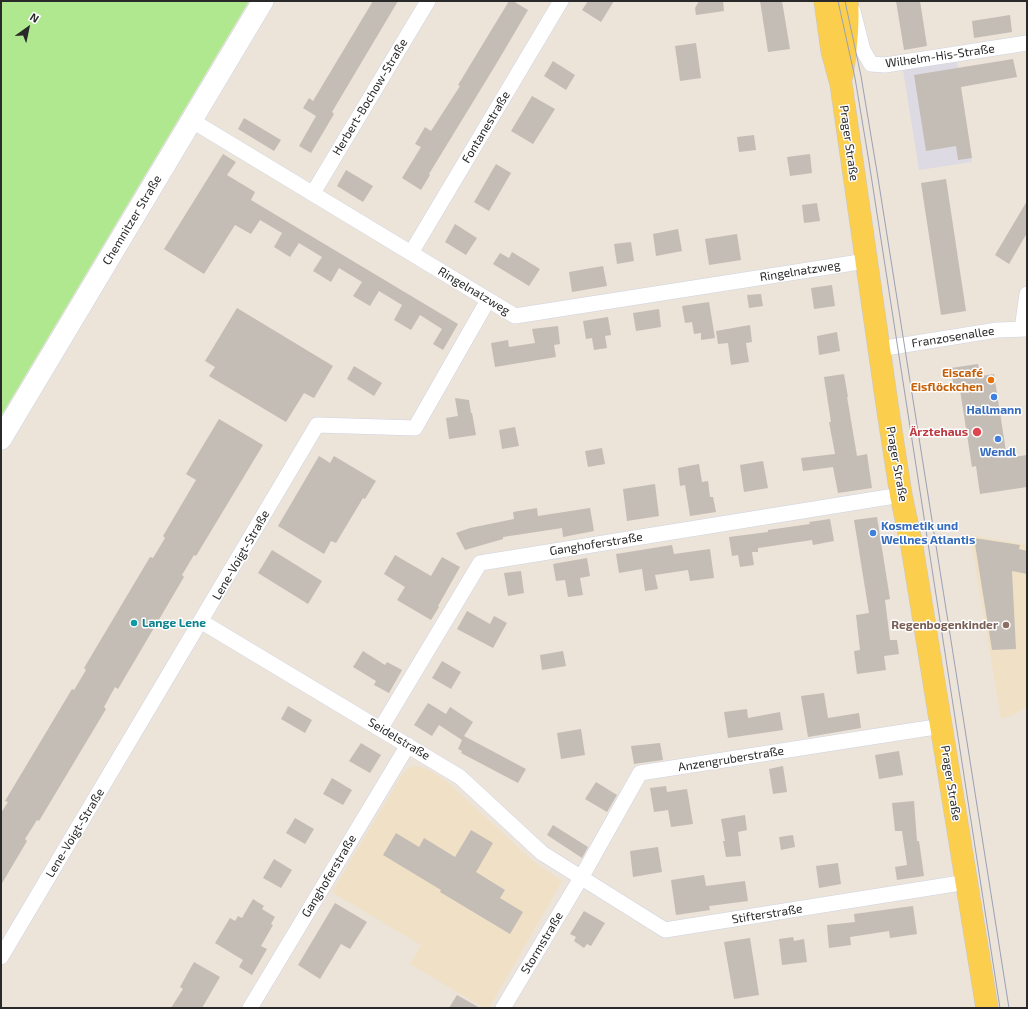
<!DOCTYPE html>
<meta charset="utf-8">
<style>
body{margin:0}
#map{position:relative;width:1028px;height:1009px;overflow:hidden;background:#ece3d9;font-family:"Exo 2",sans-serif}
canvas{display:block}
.frame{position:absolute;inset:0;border:2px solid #292929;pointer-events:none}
.north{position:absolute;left:8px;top:8px;width:40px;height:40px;-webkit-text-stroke:3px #fff;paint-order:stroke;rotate:33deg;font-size:11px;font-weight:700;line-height:16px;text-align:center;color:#292929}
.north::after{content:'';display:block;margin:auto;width:14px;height:18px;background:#292929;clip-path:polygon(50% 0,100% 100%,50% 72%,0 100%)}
</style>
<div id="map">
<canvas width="1028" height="1009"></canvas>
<div class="frame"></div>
<div class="north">N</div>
</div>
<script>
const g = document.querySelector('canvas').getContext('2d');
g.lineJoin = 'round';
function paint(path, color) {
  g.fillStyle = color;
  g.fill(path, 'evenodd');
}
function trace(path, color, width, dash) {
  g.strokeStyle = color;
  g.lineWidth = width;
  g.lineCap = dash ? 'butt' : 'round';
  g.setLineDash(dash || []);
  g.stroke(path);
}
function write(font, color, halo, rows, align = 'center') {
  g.font = font + ' "Exo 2",sans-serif';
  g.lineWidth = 3;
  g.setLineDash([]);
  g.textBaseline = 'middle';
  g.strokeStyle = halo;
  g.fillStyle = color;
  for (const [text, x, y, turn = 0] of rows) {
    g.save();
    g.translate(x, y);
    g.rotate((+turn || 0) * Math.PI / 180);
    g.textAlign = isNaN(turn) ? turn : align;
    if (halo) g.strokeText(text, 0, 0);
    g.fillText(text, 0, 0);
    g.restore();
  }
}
paint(new Path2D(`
 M957 62 972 162 919 170 903 70Z`), '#dddae4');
paint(new Path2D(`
 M970 535 1027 545V706L1016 714 1001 719Z
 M415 766 427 769 446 781 533 861 562 881 489 1008H484L410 964 421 945 332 892 402 775 408 768Z`), '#f0e1c6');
paint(new Path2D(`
 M1 1H249L1 416Z`), '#b0e890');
paint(new Path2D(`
 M373 1H398L332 112 334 114 311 153 299 146 316 116 303 108 309 98 313 101Z
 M509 1H513L528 10 498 61 429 174 430 175 421 190 402 178 421 147 415 144 425 127 431 131 460 86 458 85Z
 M588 1H614L601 22 582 10Z
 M699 1H723L724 11 696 15 695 8Z
 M760 1H782L790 49 768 52Z
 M896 1H920L927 46 904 50Z
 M1010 15 1012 32 974 38 972 21Z
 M696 43 701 78 680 81 675 46Z
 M1013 59 1017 77 961 87 972 158 958 160 956 146 926 151 914 75Z
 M553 61 575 75 566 90 544 76Z
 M532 96 555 109 533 144 511 131Z
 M244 118 281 140 274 151 238 129Z
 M754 135 756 150 739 152 737 137Z
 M223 154 236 162 227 175 255 192 251 200 458 324 443 350 433 344 442 329 420 315 411 330 394 320 402 305 379 291 370 306 353 296 362 282 339 268 331 282 313 271 322 257 299 243 290 257 274 247 282 233 260 220 251 234 235 225 204 274 164 249Z
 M810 154 812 173 790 176 787 157Z
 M496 164 511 173 489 211 474 202Z
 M346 170 373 186 363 202 337 186Z
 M946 179 966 311 941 315 921 183Z
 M1027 201V233L1009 264 995 255Z
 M817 203 820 221 804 223 802 205Z
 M455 224 477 238 466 255 445 242Z
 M678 229 682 251 656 256 653 234Z
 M737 234 741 260 709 265 705 239Z
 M631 242 634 261 617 264 614 244Z
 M512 252 540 269 529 286 493 264 500 253 509 258Z
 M603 266 607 286 572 292 569 272Z
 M832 285 835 306 814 309 811 288Z
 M761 294 763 306 749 308 747 295Z
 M709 302 715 338 701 340V333L694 334 692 322 685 323 682 306Z
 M237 308 333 366 314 398 304 393 286 422 209 376 215 367 205 361Z
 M659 309 661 327 636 331 633 313Z
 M608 317 611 335 605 336 607 348 594 350 592 338 586 339 583 321Z
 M750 325 752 342 746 343 749 362 731 365 728 343 718 344 716 331Z
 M558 326 560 344 554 345 556 357 495 367 491 343 508 340 509 347 535 343 532 329Z
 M837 332 840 351 819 355 817 336Z
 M978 364 980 376 994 374 1007 458 1027 455V487L980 494 976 466 972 467 960 390 954 391 951 368Z
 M354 366 382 383 374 396 347 379Z
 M844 374 848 397H847L857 456 867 454 872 488 838 493 833 467 803 471 801 458 835 454 829 422H831L824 377Z
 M455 398 469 400 471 413H472L476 435 449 439 446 418 458 416Z
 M219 419 263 445 196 556 194 555 182 575 184 577 118 689 115 687 104 707 106 709 39 821 37 820 25 839 27 841 1 885V813L8 802 5 801 72 689 74 690 86 670 84 668 150 557 153 558 165 538 163 536 196 480 186 474Z
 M515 427 519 446 502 449 499 430Z
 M602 448 605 464 588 467 585 451Z
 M319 456 330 463 334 456 376 481 365 499 363 498 336 543 331 541 324 554 278 526Z
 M763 461 768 488 744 492 740 465Z
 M699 464 702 482 708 481 710 497H713L716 512 690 516 685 485 680 486 678 468Z
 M655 484 659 516 627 521 623 489Z
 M537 508 538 516 590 508 594 531 563 537 562 528 503 537V539L465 550 456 533 470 528 514 519 513 512Z
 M877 517 890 599 885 600 890 640H897L899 654 884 656 886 670 857 674 854 651 860 650 856 615 869 613 854 520Z
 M830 519 834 541 813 545 812 540 758 548V552H752L754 565 740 567 738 555 732 556 729 537 768 532V530L810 524 809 522Z
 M974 538 1020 545 1019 549 1027 551V574L1012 571 1016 649 992 650Z
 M672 545 674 554 710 549 714 578 690 581 688 570 655 575 658 589 645 591 642 569 619 573 616 554Z
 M272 550 322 581 308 604 258 573Z
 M395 555 431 576 442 557 460 567 438 606 439 607 431 620 397 600 405 587 384 574Z
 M587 558 590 576 580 578 583 595 568 597 565 580 556 581 553 564Z
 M521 571 524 593 508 596 504 573Z
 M467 611 490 624 494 616 507 623 493 648 457 629Z
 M363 651 385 665 387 662 402 670 389 693 374 685 376 681 353 667Z
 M563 651 566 666 542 670 540 655Z
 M442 661 461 672 451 689 432 678Z
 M824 693 828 718 859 713 861 728 808 737 801 696Z
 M428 703 446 714 450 707 473 722 464 736 526 769 518 783 461 753 462 751 458 749 462 740 439 725 432 736 414 725Z
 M288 706 312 720 305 733 281 719Z
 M747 709 748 718 780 712 783 730 728 738 724 712Z
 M581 729 585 755 561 759 557 733Z
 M361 743 381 755 370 773 349 761Z
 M660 743 663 760 634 764 631 746Z
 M899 751 903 775 879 779 875 755Z
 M783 766 787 792 773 794 769 769Z
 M332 778 352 790 343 805 323 794Z
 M596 782 617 795 607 812 585 799Z
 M666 786 667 792 687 789 693 824 671 827 668 810 654 812 650 788Z
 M914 801 917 841H919L924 876 897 880 895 867 907 865 902 831H895L892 803Z
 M745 815 747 830 738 832 741 856 726 857 723 841H725L721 819Z
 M295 818 314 829 305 844 286 833Z
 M553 825 588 847 582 858 547 835Z
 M471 830 493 843 476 872 505 890 500 898 523 912 510 934 440 892 441 890 383 855 396 833 419 847 424 838 455 857Z
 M793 835 795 847 781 850 779 837Z
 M658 847 662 872 633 877 630 851Z
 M274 859 292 870 281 888 263 878Z
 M838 863 841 884 819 888 816 866Z
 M704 875 706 886 745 881 748 901 709 906 710 910 676 915 671 880Z
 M253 899 264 906 262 909 275 917 271 924 273 925 261 946 267 949 252 975 239 967 243 960 215 943 230 918 235 921 238 916 242 918Z
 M335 903 367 922 350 949 341 944 320 979 298 965Z
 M913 906 917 934 890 938 889 931 850 937 851 945 829 948 827 925 855 922 854 914Z
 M584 911 605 923 591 946 587 944 584 948 574 941 576 937 570 934Z
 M793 937 794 941 804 939 807 962 782 965 779 939Z
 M750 938 759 995 734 999 724 942Z
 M194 962 220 977 202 1008H171L183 989 180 987Z
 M457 995 480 1008H449Z`), '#c4bdb6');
const minor = new Path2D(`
 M853 11 863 50 871 64 885 65 1027 43
 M191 120 515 316 866 261
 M313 193 428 1
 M411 253 561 1
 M1022 329 1027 294
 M879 349 997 330 1027 329
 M202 622 460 777 542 853 665 930 967 882
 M381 728 480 563 901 495
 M1 957 317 425 415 428 488 300
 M250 1008 408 745
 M503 1008 581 878 640 773 942 726`);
const secondary = new Path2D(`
 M1 439 263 1`);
const primary = new Path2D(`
 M825 1 832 51 841 84 888 411 901 495 912 547 987 1008
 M842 75C846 50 849 26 847 1`);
trace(minor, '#ced3e3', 16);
trace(secondary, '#ced3e3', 22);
trace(primary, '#c7c7c7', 23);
trace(minor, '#fff', 15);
trace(secondary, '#fff', 21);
trace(primary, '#fcce4e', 22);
trace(new Path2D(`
 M838 1 855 78 869 162 1000 1008
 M845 1 861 76 878 178 1009 1008`), '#9ba0b5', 1);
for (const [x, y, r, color] of [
 [991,380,4,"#e8710a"],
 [994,397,4,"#3f7fe0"],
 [977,432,5,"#e0444e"],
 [998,439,4,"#3f7fe0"],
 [873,533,4,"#3f7fe0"],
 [134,623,4,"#0f9aa8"],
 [1006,625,4,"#8d6e63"]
]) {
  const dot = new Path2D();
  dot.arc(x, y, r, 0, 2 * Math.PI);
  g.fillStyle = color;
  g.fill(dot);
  trace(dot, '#fff', 1.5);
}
write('12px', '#292929', '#fff', [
 ["Wilhelm-His-Straße",940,56,-8],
 ["Herbert-Bochow-Straße",370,97,-59],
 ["Fontanestraße",486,127,-59],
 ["Prager Straße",849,143,82],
 ["Chemnitzer Straße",132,220,-59],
 ["Ringelnatzweg",800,271,-9],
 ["Ringelnatzweg",474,291,31],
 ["Franzosenallee",953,337,-9],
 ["Prager Straße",897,464,80],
 ["Ganghoferstraße",596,544,-9],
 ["Lene-Voigt-Straße",241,555,-60],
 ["Seidelstraße",399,739,31],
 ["Anzengruberstraße",731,759,-9],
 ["Prager Straße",951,783,81],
 ["Lene-Voigt-Straße",75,833,-59],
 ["Ganghoferstraße",329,876,-59],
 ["Stifterstraße",767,914,-9],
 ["Stormstraße",542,943,-59]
]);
write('bold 12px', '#c56008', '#fff', [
 ["Eiscafé",983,373],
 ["Eisflöckchen",983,387]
], 'right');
write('bold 12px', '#366cbe', '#fff', [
 ["Hallmann",994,410],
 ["Wendl",998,452],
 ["Kosmetik und",881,526,"left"],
 ["Wellnes Atlantis",881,540,"left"]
]);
write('bold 12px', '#be3a42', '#fff', [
 ["Ärztehaus",968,432]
], 'right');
write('bold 12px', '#0d838f', '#fff', [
 ["Lange Lene",142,623]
], 'left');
write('bold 12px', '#785e54', '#fff', [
 ["Regenbogenkinder",998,625]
], 'right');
</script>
